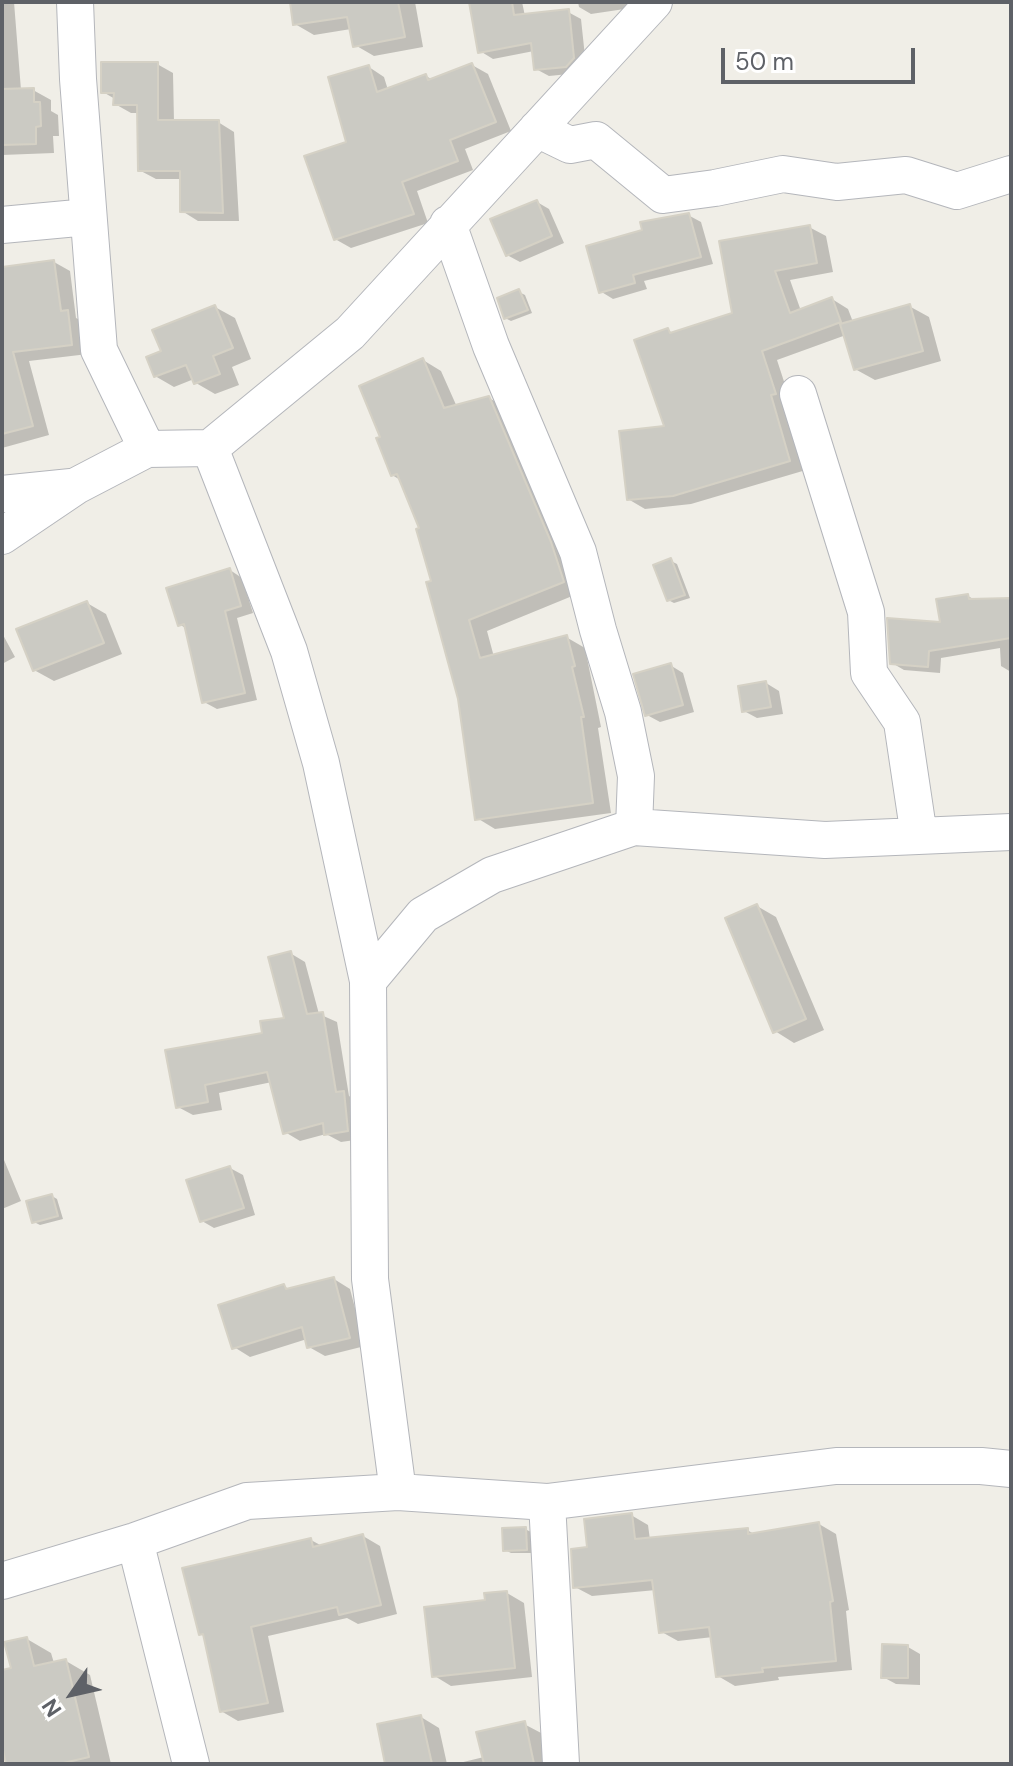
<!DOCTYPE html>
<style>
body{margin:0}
#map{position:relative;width:1013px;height:1766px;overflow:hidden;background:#f0eee7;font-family:"DM Sans",sans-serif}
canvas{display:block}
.frame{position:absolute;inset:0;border:4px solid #5e6167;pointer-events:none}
.north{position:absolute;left:32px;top:1654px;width:80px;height:80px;-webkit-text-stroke:6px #fff;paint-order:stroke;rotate:236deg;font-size:22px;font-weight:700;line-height:32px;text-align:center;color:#5e6167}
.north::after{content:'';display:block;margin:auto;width:28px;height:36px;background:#5e6167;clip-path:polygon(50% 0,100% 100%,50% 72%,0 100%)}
.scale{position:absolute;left:721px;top:48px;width:194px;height:36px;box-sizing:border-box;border:4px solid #5e6167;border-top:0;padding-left:10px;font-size:24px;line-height:28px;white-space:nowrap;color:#5e6167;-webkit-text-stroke:6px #fff;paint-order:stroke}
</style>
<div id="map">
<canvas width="1013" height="1766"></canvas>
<div class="frame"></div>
<div class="north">N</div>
<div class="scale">50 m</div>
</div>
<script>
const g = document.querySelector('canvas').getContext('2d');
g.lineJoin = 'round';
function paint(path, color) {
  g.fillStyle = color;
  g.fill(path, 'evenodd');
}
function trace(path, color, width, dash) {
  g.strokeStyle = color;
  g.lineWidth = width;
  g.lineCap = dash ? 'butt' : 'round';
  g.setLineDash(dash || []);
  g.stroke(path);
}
paint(new Path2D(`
 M2 2H14L21 90H33L51 100V111L58 115 59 136H53L54 153 2 155Z
 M292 2H415L423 47 374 56 355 45 351 29 314 35 295 24Z
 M471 2H522L525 16 568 12 581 19 586 66 579 73 549 76 536 69 534 51 493 59 480 51Z
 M578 2H638V7L591 14 579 7Z
 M157 64 173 73 174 122H218L234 132 239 221H198L182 211V179H156L139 170V113H131L115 104V99L103 92Z
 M472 65 488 74 511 131 465 149 473 170 417 191 428 223 351 248 335 239 349 143 369 67 384 77 388 90 426 76 433 80Z
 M537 202 549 209 564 243 520 262 507 255Z
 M688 215 701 222 713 264 644 281 647 289 613 299 600 291 644 232Z
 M809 227 826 236 833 272 790 280 801 311 832 299 848 309 853 322 909 306 929 317 941 361 875 380 855 369 846 335 777 360 791 403 806 470 691 504 645 509 628 499 667 428 668 330 674 334 734 314Z
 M54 262 70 271 76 318 84 322 88 354 29 361 49 435 2 448V302Z
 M519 292 525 295 532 313 511 321 505 318Z
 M215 307 235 318 251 359 232 367 239 385 215 394 196 383 194 379 174 387 155 376 163 353Z
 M423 360 441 371 457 407 489 398 508 409 582 592 487 631 494 657 566 637 585 648 601 727 598 728 611 813 495 829 477 818 460 698 421 530 402 481 392 475 383 438Z
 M671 561 677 564 690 598 674 603 668 600Z
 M230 570 242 578 253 613 237 618 257 700 217 709 204 702 187 629 179 624Z
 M968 596 977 601 1011 600V672L1001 666 1000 648 941 658 940 673 904 670 892 663 942 624Z
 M87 603 106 614 122 654 54 681 34 670Z
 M2 633 15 657 2 664Z
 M670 665 683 673 694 712 660 722 647 715Z
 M766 683 779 691 783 714 757 718 744 711Z
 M757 906 776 917 824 1030 794 1043 775 1031Z
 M290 953 305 962 319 1014 337 1022 349 1096 359 1102 362 1139 341 1142 326 1134 300 1141 285 1132 272 1082 219 1093 222 1110 193 1115 178 1107 286 1019Z
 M2 1155 21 1201 2 1209Z
 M230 1168 243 1175 255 1215 214 1228 202 1221Z
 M52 1196 57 1199 63 1219 40 1225 34 1222Z
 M334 1279 350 1289 365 1346 325 1356 309 1347 307 1339 250 1357 234 1347 284 1286 290 1290Z
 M631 1515 648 1525 650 1540 747 1530 756 1535 819 1524 836 1534 849 1610 846 1611 852 1670 778 1677 779 1680 735 1686 718 1676 713 1637 678 1641 660 1631 656 1590 592 1596 575 1587 589 1549Z
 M525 1529 531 1532 532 1553H511L505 1550Z
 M363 1536 380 1546 397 1614 358 1624 347 1618 268 1636 284 1712 238 1721 221 1711 206 1637 201 1634 311 1540 322 1546Z
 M507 1593 524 1603 532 1677 451 1686 433 1675 487 1602Z
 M27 1639 51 1653 54 1663 66 1661 90 1675 111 1764H8L2 1737V1672L13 1669Z
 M908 1647 920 1654V1685L896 1684 883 1677Z
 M421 1717 439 1728 447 1764H387Z
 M524 1724 543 1734 549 1764H455L484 1757Z`), '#0003');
const building = new Path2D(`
 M290 2H398L405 37 353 47 347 17 293 25Z
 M469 2H512L514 15 569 9 574 58 566 67 534 70 531 43 478 53Z
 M101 62H158V120H219L223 213 180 212V171H138L137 105H113L114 93H101Z
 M472 63 496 122 450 140 458 161 402 182 414 214 334 240 304 156 346 142 328 77 369 65 377 92 426 74 428 80Z
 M34 88V102H40L41 126 36 127V144L2 145V89Z
 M537 200 552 236 506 256 490 219Z
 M689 213 701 257 633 275 635 283 599 293 586 246 642 230 640 222Z
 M810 225 817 263 775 271 790 313 832 297 841 322 762 351 776 394 771 395 790 461 673 496 627 500 619 431 664 426 634 340 668 328 670 333 732 313 719 241Z
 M54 260 61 311 68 310 72 345 13 352 33 426 2 434V267Z
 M519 289 528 310 504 319 497 298Z
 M910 304 923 351 854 370 840 324Z
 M215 305 233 348 213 356 220 374 194 384 186 365 154 377 146 357 161 351 152 330Z
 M423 358 444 408 489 396 551 542 564 582 469 620 480 658 567 635 575 666 572 667 584 717H581L593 803 475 820 458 699 426 582 431 581 416 529 419 528 397 474 391 476 376 438 380 437 359 386Z
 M671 558 685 595 667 601 653 565Z
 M230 568 241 606 225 611 245 693 202 703 184 624 178 626 166 588Z
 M968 594 969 599 1011 598V638L929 651 928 667 890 664 887 618 940 622 936 599Z
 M87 601 104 643 33 671 16 629Z
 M671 663 683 705 645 716 633 674Z
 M766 681 771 707 742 712 738 686Z
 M757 904 806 1019 773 1033 725 918Z
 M291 951 307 1014 323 1012 336 1092 344 1091 348 1131 324 1135 323 1123 283 1134 267 1072 205 1085 208 1102 176 1108 165 1050 262 1033 260 1021 284 1018 268 957Z
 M230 1166 244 1208 200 1222 186 1180Z
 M52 1194 58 1216 32 1223 26 1201Z
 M334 1277 350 1338 307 1348 302 1327 232 1349 218 1305 284 1284 286 1289Z
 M632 1513 635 1539 748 1528V1534L819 1522 833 1601 830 1602 836 1661 762 1668 763 1672 716 1677 709 1627 659 1633 652 1580 573 1588 571 1549 587 1547 584 1519Z
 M526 1527 527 1550 503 1551 502 1528Z
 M363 1534 381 1605 339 1615 337 1607 251 1627 268 1703 220 1712 203 1634 199 1635 182 1568 311 1538 313 1547Z
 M507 1591 515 1668 432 1677 424 1607 485 1600 484 1593Z
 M27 1637 34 1666 66 1659 89 1757 59 1764H6L2 1746V1670L11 1668 4 1642Z
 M882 1644 908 1645V1678H881Z
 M421 1715 432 1764H385L377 1724Z
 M525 1721 534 1764H484L476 1732Z`);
paint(building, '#cbcac3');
trace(building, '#d5d1c5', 2);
const minor = new Path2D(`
 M75 2 78 79 99 350 147 449
 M537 129 570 145 596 140 663 195 715 188 783 174 837 182 906 175 957 191 1011 174
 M448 224 491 346 578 552 598 630 623 712 636 776 634 827
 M2 225 88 217
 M798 394 866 612 869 673 902 722 919 836
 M210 448 289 651 321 763 368 981
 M2 494 71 487
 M2 536 76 486 147 449 210 448 350 333 654 2
 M398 1492 370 1279 368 981 423 915 492 875 634 827 825 840 1011 832
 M547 1502 561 1764
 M135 1541 191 1764
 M2 1581 135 1541 247 1501 398 1492 547 1502 836 1466H981L1011 1469`);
trace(minor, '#b4b6bb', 38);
trace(minor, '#fff', 36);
</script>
